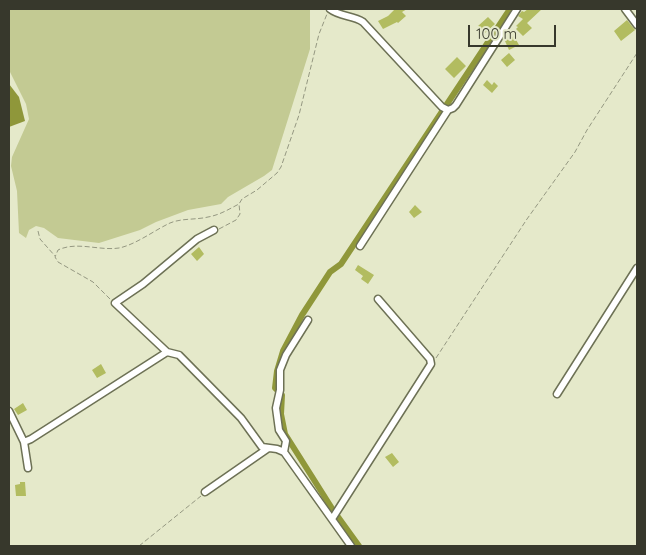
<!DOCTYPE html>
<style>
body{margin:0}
#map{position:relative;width:646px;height:555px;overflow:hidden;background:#e5e9ca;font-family:Quicksand,sans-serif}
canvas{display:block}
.frame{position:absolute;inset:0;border:10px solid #37382c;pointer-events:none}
.scale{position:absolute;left:468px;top:25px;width:88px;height:22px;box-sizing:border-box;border:2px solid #37382c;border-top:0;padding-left:6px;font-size:15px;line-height:18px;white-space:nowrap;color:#37382c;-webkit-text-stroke:4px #e5e9ca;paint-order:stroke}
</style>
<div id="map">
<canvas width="646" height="555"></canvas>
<div class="frame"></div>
<div class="scale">100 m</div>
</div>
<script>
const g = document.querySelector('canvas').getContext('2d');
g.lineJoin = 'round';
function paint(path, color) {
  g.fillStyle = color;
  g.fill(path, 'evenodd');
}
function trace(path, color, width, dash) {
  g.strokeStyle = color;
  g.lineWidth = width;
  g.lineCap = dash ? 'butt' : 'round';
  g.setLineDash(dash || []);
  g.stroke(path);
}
paint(new Path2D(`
 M9 9H310V49L272 170 264 176 228 197 221 204 188 210 156 222 140 230 99 243 58 238 44 228 36 226 29 230 26 238 19 233 17 191 11 166 12 157 29 119 26 104 9 70Z`), '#c3ca93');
paint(new Path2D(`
 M9 84 19 97 25 121 9 127Z`), '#8f973a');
trace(new Path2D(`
 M359 546 333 510 285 434 281 414 282 395 275 388 277 371 283 351 302 315 330 272 341 264 510 9`), '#8f973a', 6);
paint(new Path2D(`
 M395 9H407L402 12 406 16 398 23 397 22 383 29 378 21 388 16Z
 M528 9H542L527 23 532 28 523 36 516 29 518 27 516 26 523 19 518 16 522 11 524 12Z
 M488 17 495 24 485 33 478 26Z
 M627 20 635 30 621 41 614 31Z
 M514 36 519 45 509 50 505 41Z
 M509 53 515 60 507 67 501 60Z
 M457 57 466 66 454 78 445 69Z
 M487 80 492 85 494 82 498 86 492 93 483 85Z
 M415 205 422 212 414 218 409 212Z
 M199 247 204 254 197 261 191 254Z
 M358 265 374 275 368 284 361 279 363 276 355 270Z
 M101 364 106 373 97 378 92 370Z
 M23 403 27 410 18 415 14 409Z
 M392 453 399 462 393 467 385 457Z
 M20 482H25L26 496H16L15 485 20 484Z`), '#b2bc60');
const minor = new Path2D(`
 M330 9C340 17 353 15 363 22L442 107 448 110 453 108 456 105 517 9
 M625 9 637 25
 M360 246 448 110
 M167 352 115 303 143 284 197 239 214 230
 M557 394 637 268
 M9 411 24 442
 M284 452 286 441 279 430 276 408 280 390V370L286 355 308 320
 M28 468 24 442 31 439 167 352 179 355 241 418 262 447 277 449 284 452 351 546
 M205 492 267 449
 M332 519 431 364 430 359 378 299`);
trace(minor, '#6d7155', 9);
trace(new Path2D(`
 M219 229 236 220 240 214 239 204 242 199 257 190 277 173 281 167 299 115 319 34 327 14
 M38 231 40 239 55 256
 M110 299 93 282 58 262 55 257 58 250C77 241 99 251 119 248 135 245 155 230 170 223 182 218 196 220 208 217 220 215 229 209 239 204
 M436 358 527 219 575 152 587 130 637 53
 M139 546 201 496`), '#949781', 1, [5, 2.5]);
trace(minor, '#fff', 6);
</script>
